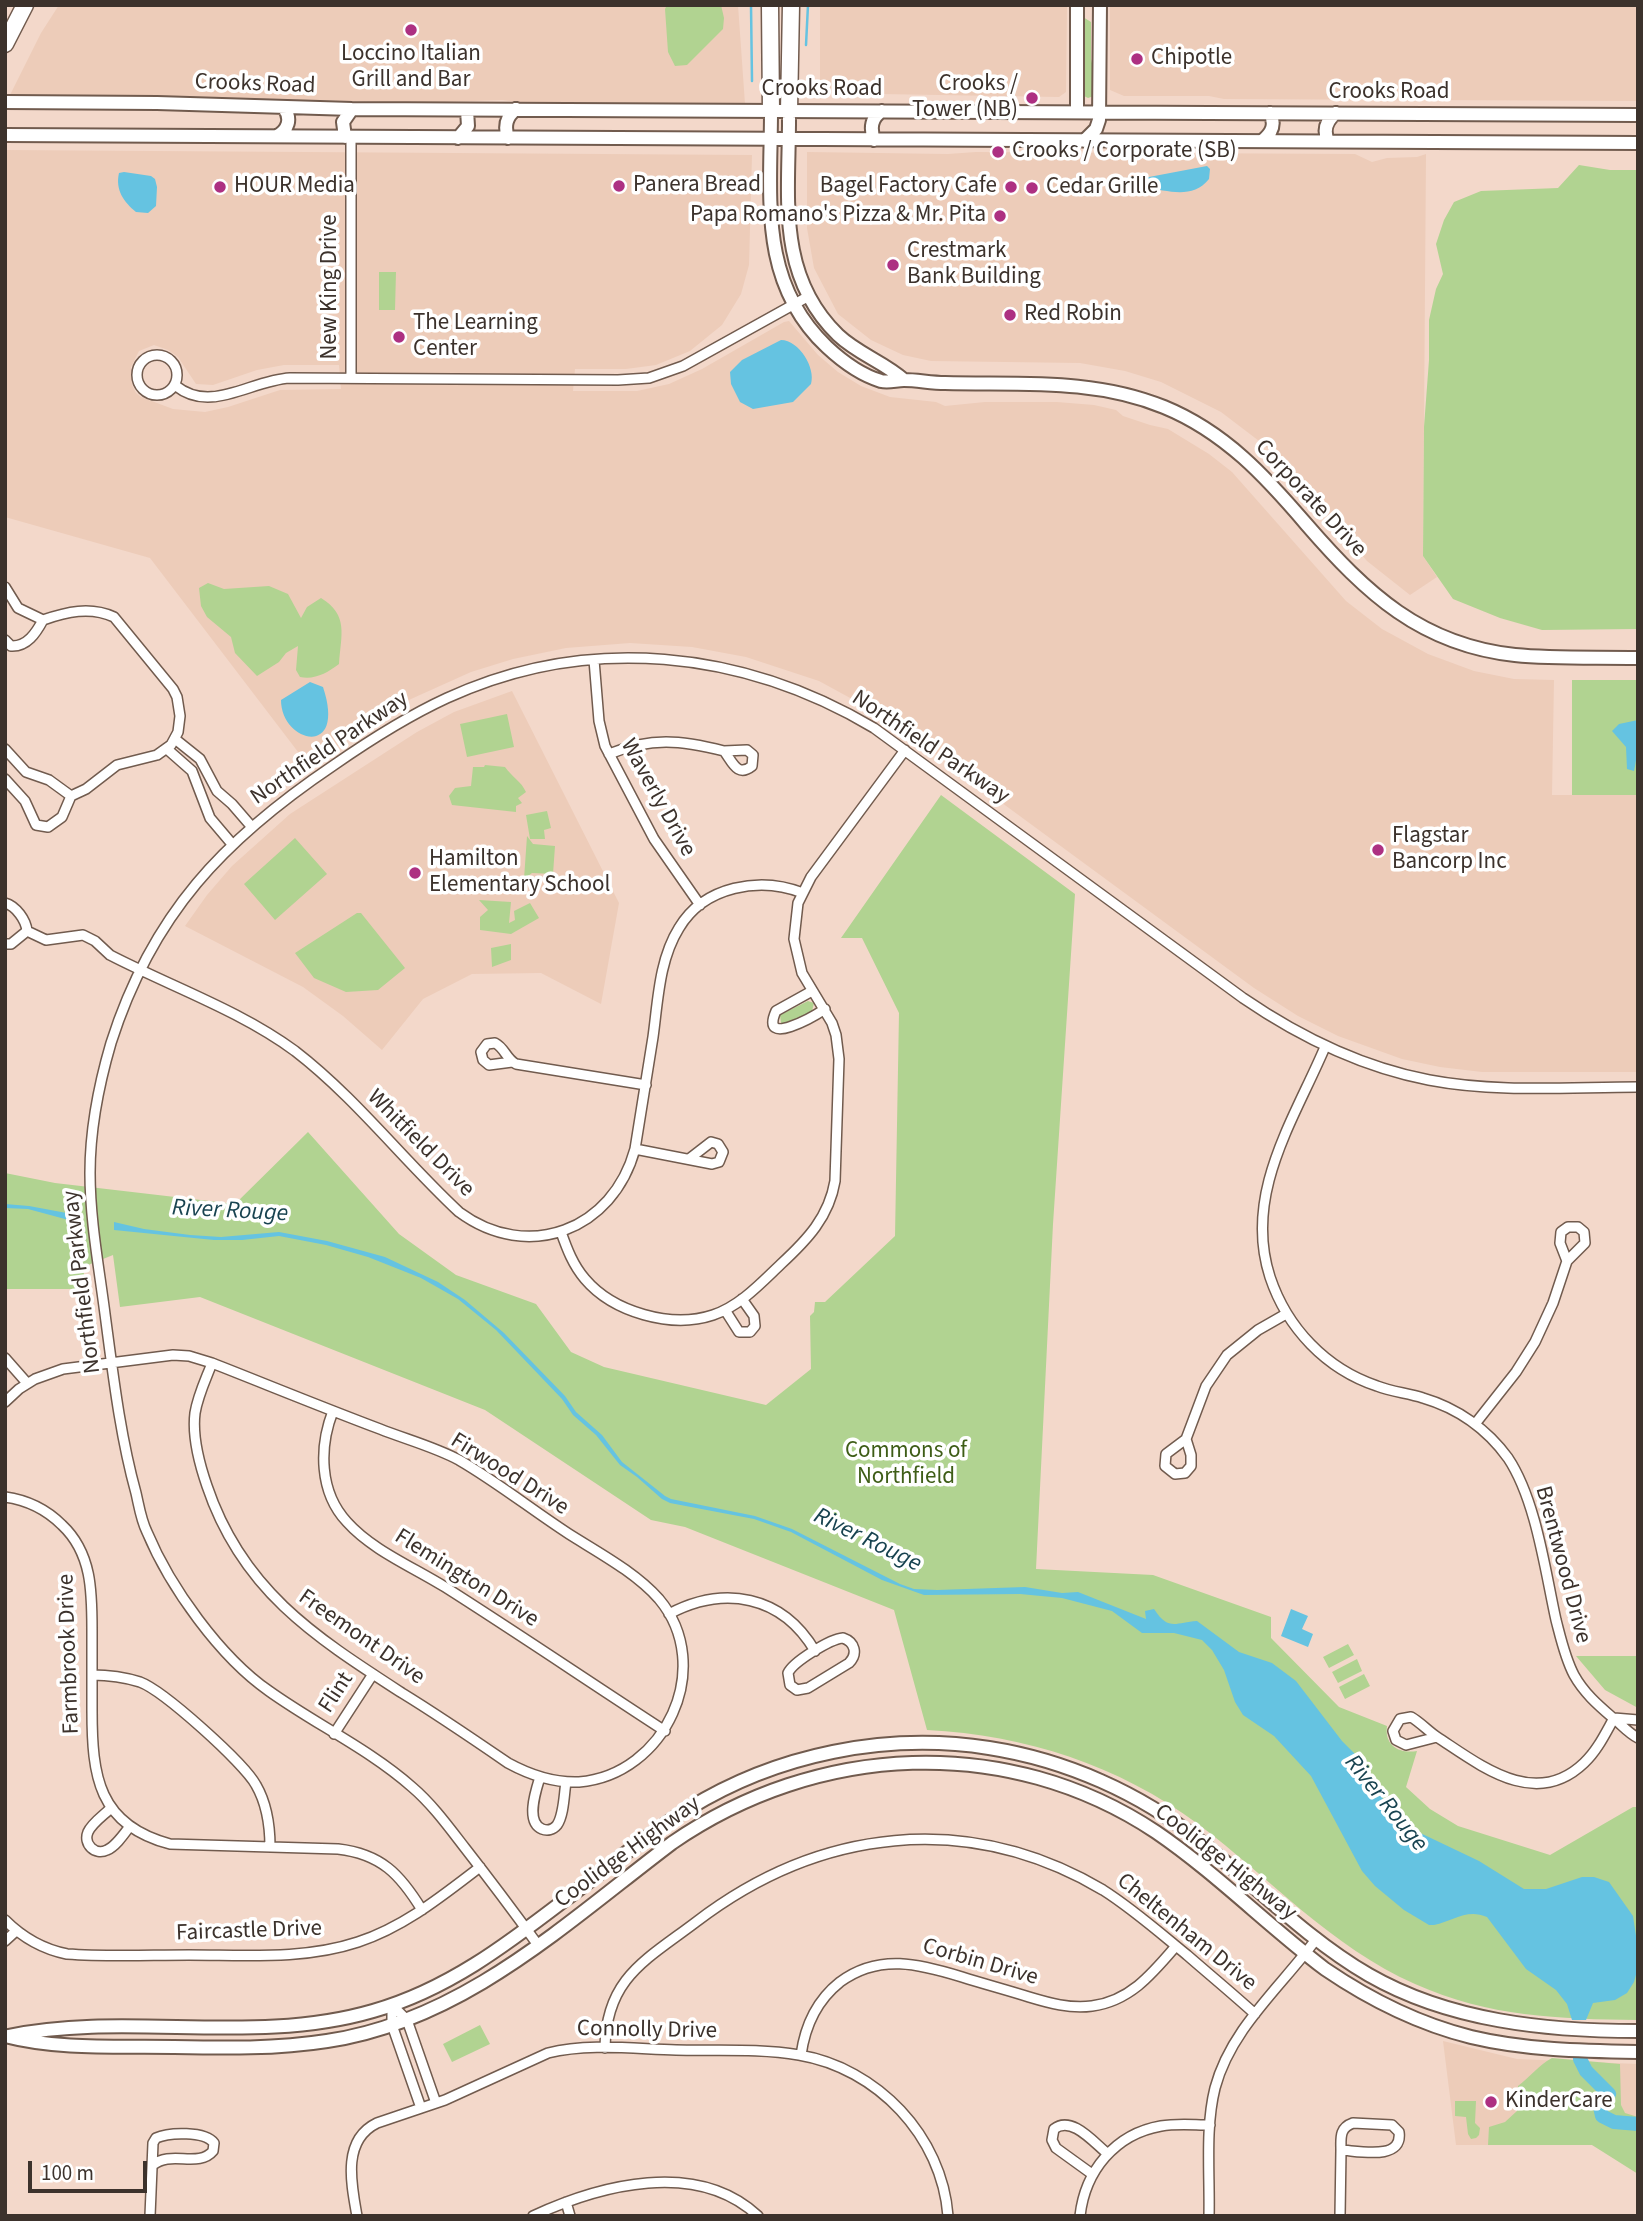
<!DOCTYPE html>
<style>
body{margin:0}
#map{position:relative;width:1643px;height:2221px;overflow:hidden;background:#f3d8ca;font-family:"Source Sans 3",sans-serif}
canvas{display:block}
.frame{position:absolute;inset:0;border:7px solid #3c322c;pointer-events:none}
.scale{position:absolute;left:28px;top:2161px;width:119px;height:32px;box-sizing:border-box;border:4px solid #3c322c;border-top:0;padding-left:9px;font-size:21px;line-height:24px;white-space:nowrap;color:#3c322c;-webkit-text-stroke:5px #fff;paint-order:stroke}
</style>
<div id="map">
<canvas width="1643" height="2221"></canvas>
<div class="frame"></div>
<div class="scale">100 m</div>
</div>
<script>
const g = document.querySelector('canvas').getContext('2d');
g.lineJoin = 'round';
function paint(path, color) {
  g.fillStyle = color;
  g.fill(path, 'evenodd');
}
function trace(path, color, width, dash) {
  g.strokeStyle = color;
  g.lineWidth = width;
  g.lineCap = dash ? 'butt' : 'round';
  g.setLineDash(dash || []);
  g.stroke(path);
}
function write(font, color, halo, rows, align = 'center') {
  g.font = font + ' "Source Sans 3",sans-serif';
  g.lineWidth = 7;
  g.setLineDash([]);
  g.textBaseline = 'middle';
  g.strokeStyle = halo;
  g.fillStyle = color;
  for (const [text, x, y, turn = 0] of rows) {
    g.save();
    g.translate(x, y);
    g.rotate((+turn || 0) * Math.PI / 180);
    g.textAlign = isNaN(turn) ? turn : align;
    if (halo) g.strokeText(text, 0, 0);
    g.fillText(text, 0, 0);
    g.restore();
  }
}
paint(new Path2D(`
 M59 5H738L745 104 526 103 502 100 418 103 189 97 10 95 41 33Z
 M820 5H1067L1066 92 1059 97 820 93Z
 M1110 5H1638V101L1224 99 1209 96H1124L1110 90Z
 M5 150 752 155 749 265 741 294 722 325 690 351 656 365 626 369H575L573 391H637L669 384 702 369 784 322 789 321 818 355 838 372 861 386 890 397 936 402 945 406 985 402H1057L1094 405 1116 410 1123 416 1150 425 1168 429 1209 454 1232 472 1346 601 1382 629 1428 654 1474 671 1514 679 1554 680 1552 795H1638V1072H1482L1440 1067 1402 1059 1338 1036 1298 1016 1254 988 885 717 819 681 746 657 692 647 630 643 566 648 513 659 471 672 411 699 308 765 150 558 5 517ZM154 345 168 350 178 357 196 384 213 385 257 370 284 365H339L341 389 280 390 228 407 205 412 173 409 141 397 136 393 132 385 131 367 139 351Z
 M807 152 948 154 976 152 1355 154 1372 162 1387 158 1417 157 1426 154 1423 556 1437 577 1410 595 1367 561 1284 464 1263 444 1221 412 1161 382 1125 371 1080 363 931 361 903 355 871 340 838 314 814 268 807 228Z
 M512 691 619 903 601 1004 541 973 472 974 423 999 382 1050 343 1016 303 987 185 926 207 895 232 866 290 814 417 732 454 712Z
 M1443 2041 1517 2059 1638 2064V2166L1592 2145H1456Z`), '#edccb9');
paint(new Path2D(`
 M667 5H721L724 18 723 29 687 65 675 66 668 52 665 9Z
 M1083 17 1091 22V59L1095 76 1094 96 1088 98 1082 95Z
 M1579 165 1610 170H1638V629L1542 630 1500 618 1453 599 1423 556 1424 427 1429 360V320L1436 289 1443 274 1436 244 1444 220 1454 202 1481 191 1558 188Z
 M379 272H396L395 310H379Z
 M208 583 224 589 269 586 288 594 301 618 307 607 321 598C349 615 341 635 339 664 327 673 315 680 300 677L296 670 298 646 286 653 279 662 257 676 235 653 231 637 207 617 201 606 199 588Z
 M1572 680H1638V795H1572Z
 M507 714 514 747 467 757 460 724Z
 M485 765 505 767C512 777 521 781 526 792L518 798 522 803 516 806V812L452 805 449 796 455 788 471 786 473 767H484Z
 M941 795 1075 894 1053 1224 1036 1569 1153 1575 1271 1617V1638L1339 1707 1387 1726C1384 1746 1400 1754 1417 1751L1406 1787 1430 1809 1458 1826 1550 1855 1633 1807H1638V2020C1558 2019 1489 2017 1415 1984 1331 1947 1270 1878 1198 1824 1118 1765 1026 1735 927 1730L894 1610 685 1527 651 1520 485 1410 200 1297 120 1307 113 1255 83 1267 86 1289H5V1173L55 1183 235 1204 308 1132 399 1234 456 1275 536 1304 571 1352 604 1367 766 1405 811 1369 810 1316 814 1312 815 1302H825L895 1236 899 1013 862 938H841Z
 M547 811 551 828 544 830 545 839H530L526 815Z
 M527 836 533 844 555 846 553 874 532 873 524 879Z
 M295 838 327 874 275 920 244 884Z
 M479 900 511 902 509 923 515 920 514 911 530 903 539 918 511 934 480 930V917L488 910Z
 M357 913H361L405 968 378 990 346 992 314 978 295 953Z
 M511 944V960L492 967 491 948Z
 M808 1001 814 1003 812 1011 788 1023H781L780 1015Z
 M1348 1644 1354 1655 1329 1668 1323 1657Z
 M1576 1656H1638V1708L1605 1690Z
 M1357 1659 1362 1671 1338 1683 1332 1672Z
 M1364 1674 1370 1686 1345 1699 1339 1687Z
 M480 2025 490 2044 452 2062 443 2044Z
 M1552 2058 1620 2064 1621 2105 1625 2113 1638 2117V2174L1592 2145H1488L1489 2127 1505 2122 1517 2111 1518 2086C1530 2077 1539 2065 1552 2058Z
 M1455 2101H1476L1475 2123 1480 2128 1479 2135 1476 2138 1471 2139 1468 2134 1466 2117 1455 2116Z`), '#b1d391');
paint(new Path2D(`
 M1207 166 1210 169 1209 179C1192 200 1168 190 1145 188 1138 187 1130 189 1122 188L1121 180 1130 177H1149Z
 M124 172 151 176 155 179 157 187 156 206 148 213 136 212C124 202 115 190 119 173Z
 M781 340C799 340 816 368 811 384L793 402 753 409 740 402 731 384 730 372 742 360Z
 M310 682 323 687C347 759 281 743 281 700Z
 M1638 720C1638 738 1638 754 1634 771L1627 769 1626 747 1612 731 1619 724Z
 M5 1204 29 1206 72 1214 76 1217V1222L28 1209 5 1208Z
 M114 1222 144 1229 190 1235 221 1237 279 1232 327 1241 385 1257 438 1282 465 1300 504 1333 565 1396 576 1412 602 1435 622 1462 665 1496 671 1499 755 1516 792 1529 900 1584 914 1589 937 1590 1025 1587 1062 1593 1078 1592 1146 1619 1145 1611 1154 1609C1169 1632 1176 1622 1197 1621L1239 1652 1272 1663 1296 1681 1342 1741 1358 1757 1389 1809 1414 1830 1479 1861 1524 1889H1546L1582 1877H1594L1609 1882 1633 1916 1638 1949 1637 1971 1634 1982 1627 1993 1615 2000 1593 2003 1586 2020H1572L1567 2004 1556 1990 1526 1969 1487 1917C1467 1908 1453 1921 1434 1925H1429L1404 1910 1375 1886 1362 1871 1311 1776 1274 1736 1243 1715 1235 1702 1224 1670 1212 1650 1202 1640 1174 1633H1142L1112 1611 1062 1598 1020 1594 924 1595 882 1580 791 1532 754 1519 670 1503 662 1499 637 1477 620 1465 596 1435 573 1415 562 1399 496 1330 458 1299 421 1278 368 1257 326 1245 279 1236 242 1240H214L114 1230Z
 M1291 1609 1308 1616 1302 1629 1313 1634 1308 1647 1281 1636Z`), '#65c3e1');
trace(new Path2D(`
 M751 5 752 81
 M806 45 808 5`), '#65c3e1', 2.5);
trace(new Path2D(`
 M1580 2059 1586 2071 1609 2094 1600 2107 1602 2116 1614 2122 1638 2124`), '#65c3e1', 14);
const street = new Path2D(`
 M137 375a20 20 0 1 1 40 0a20 20 0 1 1-40 0Z
 M351 378V137
 M176 386C211 414 251 380 290 378L618 380 649 378 683 366 809 296
 M5 587 18 608 43 620C66 612 90 606 114 617L173 689 177 697 180 716 178 732 171 745 157 755 117 765 86 789 71 796 62 817 48 827 36 825 25 801 5 779
 M5 640 11 646C27 647 36 633 43 620
 M594 660 599 721 605 746 654 839 700 905
 M175 739 200 759 217 791 232 804 251 826
 M5 749 26 772 49 780 71 796
 M167 749 192 771 210 818 232 844
 M609 754C651 737 681 740 724 751 732 761 737 778 752 766L753 755 747 750 724 751
 M5 903C16 906 26 920 27 931L46 940 83 935 95 941 110 955C172 987 239 1010 295 1051 356 1098 403 1160 459 1212 528 1263 613 1230 635 1149 641 1112 647 1075 653 1037 658 1001 659 960 679 928 704 886 760 876 803 893
 M5 944H11L27 931
 M812 991 776 1011C759 1049 816 1015 825 1009
 M1325 1047C1294 1120 1243 1194 1270 1277 1287 1328 1326 1369 1377 1386 1392 1392 1408 1393 1423 1398 1457 1408 1487 1429 1508 1458 1536 1500 1545 1570 1556 1620 1561 1639 1565 1658 1574 1675 1584 1693 1598 1705 1613 1718 1621 1724 1628 1733 1638 1738
 M512 1062 489 1065 483 1060 481 1052 487 1044 495 1043C505 1048 506 1059 516 1064L646 1085
 M635 1149 712 1164 719 1162 723 1152 718 1144 711 1142 689 1159
 M561 1232C567 1249 573 1265 585 1279 613 1312 671 1329 713 1315 740 1306 761 1283 781 1264 807 1240 829 1217 835 1181L839 1059 836 1035 832 1023 802 973 794 939 798 903 811 877 905 750
 M725 1310 739 1332H750L755 1326 754 1316 742 1299
 M5 1358 27 1383
 M5 1402 19 1389 35 1379 63 1369 173 1355 189 1356 212 1363C268 1385 324 1408 380 1429 405 1439 435 1447 459 1460 497 1482 532 1510 569 1534 599 1553 635 1572 659 1599 716 1667 665 1775 579 1782 553 1783 530 1775 508 1763 473 1739 438 1715 402 1693 314 1636 242 1590 207 1486 199 1463 192 1437 195 1413 198 1395 206 1379 212 1363
 M333 1411C319 1447 319 1492 347 1522 372 1550 413 1567 445 1587 519 1634 591 1683 665 1731
 M1475 1424 1516 1372 1535 1342 1553 1303 1567 1261 1585 1243 1584 1232 1578 1227H1568L1561 1232 1560 1243 1567 1261
 M1186 1439 1191 1455V1466L1185 1473 1175 1474 1165 1466 1166 1454 1186 1439 1206 1386 1227 1355 1258 1330 1286 1314
 M5 1497C27 1500 47 1510 62 1525 92 1553 92 1592 92 1630 92 1657 92 1684 92 1710 92 1776 98 1825 170 1844L338 1849C381 1854 400 1874 422 1910
 M669 1614C724 1585 782 1595 815 1651
 M843 1638C855 1642 858 1654 849 1663L808 1688 797 1690 790 1685 788 1673C793 1662 830 1639 843 1638Z
 M92 1675C108 1675 124 1677 140 1682 164 1691 244 1763 256 1785 267 1804 270 1826 270 1847
 M1614 1718 1638 1720
 M334 1734 373 1674
 M1437 1737 1406 1745 1396 1740 1393 1731 1400 1719 1411 1717C1420 1722 1428 1731 1437 1737 1480 1765 1535 1810 1584 1763 1597 1751 1605 1734 1614 1718
 M540 1777C536 1790 525 1822 542 1829 547 1831 553 1830 557 1825 564 1815 564 1794 566 1782
 M111 1808C104 1815 92 1823 88 1832 83 1844 95 1856 107 1850 116 1846 124 1834 130 1826
 M5 1920C23 1938 42 1949 67 1954 107 1957 148 1955 189 1955 245 1955 304 1960 358 1942 404 1927 442 1896 480 1867
 M5 1941 16 1931
 M538 1945C514 1912 490 1880 465 1848 448 1826 432 1804 412 1787 369 1749 315 1724 269 1691 220 1657 170 1587 147 1532 141 1520 139 1506 136 1493 120 1435 113 1374 105 1314 99 1267 90 1220 90 1173 90 1130 99 1084 111 1043 152 914 224 839 334 765 370 740 408 716 447 698 588 633 743 650 874 728L1243 998C1300 1037 1361 1067 1429 1080 1497 1093 1569 1087 1638 1087
 M392 2005 407 2020 436 2103
 M392 2005V2025L421 2108
 M605 2048C606 1978 646 1960 696 1922 819 1828 967 1810 1103 1890 1133 1909 1160 1933 1187 1955 1210 1975 1233 1994 1255 2014
 M801 2055C805 2026 816 2001 840 1982 879 1953 920 1964 962 1977 984 1984 1007 1990 1029 1997 1049 2003 1070 2009 1092 2006 1130 2001 1152 1974 1176 1946
 M1353 2123 1392 2125 1399 2132C1403 2161 1359 2151 1341 2150 1341 2138 1339 2128 1353 2123Z
 M1092 2174 1056 2148 1052 2140 1054 2129C1072 2115 1094 2143 1108 2154
 M566 2202 570 2216
 M150 2216 153 2143 156 2138C169 2132 205 2131 214 2143L213 2151C199 2168 170 2150 153 2165
 M357 2216C351 2183 342 2140 377 2123L445 2100 548 2053C589 2043 635 2049 676 2050 717 2051 759 2048 799 2055 877 2068 942 2136 948 2216
 M533 2216C600 2185 697 2159 758 2216
 M1080 2216C1085 2171 1115 2134 1161 2126 1177 2123 1194 2125 1210 2125
 M1209 2216C1210 2174 1205 2128 1215 2088 1231 2028 1282 1986 1317 1938
 M1340 2216 1341 2150`);
const secondary = new Path2D(`
 M5 102 157 103 352 109 1638 115
 M771 111C771 197 758 282 827 347 842 361 861 375 881 381 889 383 896 380 904 380 917 380 931 383 945 383 1020 385 1093 378 1164 407 1225 432 1266 477 1307 525 1366 593 1421 645 1515 655 1555 659 1597 657 1638 658
 M789 111C790 191 774 273 838 335 858 354 884 362 904 380
 M1077 112V5
 M5 135 1638 143
 M277 136C288 130 292 119 284 108
 M345 137 343 122 352 109
 M458 138 468 126 467 110
 M508 138C504 126 506 117 516 109
 M874 140C870 128 871 118 882 111
 M1084 141 1096 129 1099 120 1100 5
 M1262 141C1272 133 1276 125 1270 113
 M1328 141C1323 130 1326 121 1336 113
 M5 2036C59 2050 118 2046 174 2047 225 2048 276 2049 327 2041 463 2021 566 1923 672 1843 817 1743 1007 1733 1156 1832 1216 1873 1267 1925 1325 1969 1369 1999 1419 2024 1471 2037 1525 2050 1582 2051 1638 2052
 M8 2036C128 2011 253 2046 373 2011 447 1990 506 1945 566 1899 606 1869 645 1836 688 1809 777 1754 886 1732 989 1748 1066 1760 1140 1793 1200 1841 1256 1886 1307 1939 1369 1975 1449 2021 1546 2031 1638 2031`);
const highway = new Path2D(`
 M770 5 771 111
 M5 44 25 5
 M789 111 791 5`);
trace(street, '#715b4e', 12);
trace(secondary, '#715b4e', 16);
trace(highway, '#715b4e', 19);
trace(street, '#fff', 9);
trace(secondary, '#fff', 12);
trace(highway, '#fff', 16);
for (const [x, y, r, color] of [
 [411,30,7,"#ad3082"],
 [1137,59,7,"#ad3082"],
 [1032,98,7,"#ad3082"],
 [998,152,7,"#ad3082"],
 [619,186,7,"#ad3082"],
 [220,187,7,"#ad3082"],
 [1011,187,7,"#ad3082"],
 [1032,188,7,"#ad3082"],
 [1000,216,7,"#ad3082"],
 [893,265,7,"#ad3082"],
 [1010,315,7,"#ad3082"],
 [399,337,7,"#ad3082"],
 [1378,850,7,"#ad3082"],
 [415,873,7,"#ad3082"],
 [1491,2102,7,"#ad3082"]
]) {
  const dot = new Path2D();
  dot.arc(x, y, r, 0, 2 * Math.PI);
  g.fillStyle = color;
  g.fill(dot);
  trace(dot, '#fff', 2.5);
}
write('23px', '#3c322c', '#fff', [
 ["Loccino Italian",411,55,"center"],
 ["Grill and Bar",411,81,"center"],
 ["Chipotle",1151,59],
 ["Crooks /",1018,85,"right"],
 ["Tower (NB)",1018,111,"right"],
 ["Crooks / Corporate (SB)",1012,152],
 ["Panera Bread",633,186],
 ["HOUR Media",234,187],
 ["Bagel Factory Cafe",997,187,"right"],
 ["Cedar Grille",1046,188],
 ["Papa Romano's Pizza & Mr. Pita",986,216,"right"],
 ["Crestmark",907,252],
 ["Bank Building",907,278],
 ["Red Robin",1024,315],
 ["The Learning",413,324],
 ["Center",413,350],
 ["Flagstar",1392,837],
 ["Bancorp Inc",1392,863],
 ["Hamilton",429,860],
 ["Elementary School",429,886],
 ["KinderCare",1505,2102]
], 'left');
write('23px', '#3c322c', '#fff', [
 ["Crooks Road",255,85,2],
 ["Crooks Road",822,90],
 ["Crooks Road",1389,93],
 ["New King Drive",331,287,-90],
 ["Corporate Drive",1310,499,47],
 ["Northfield Parkway",930,748,34],
 ["Northfield Parkway",330,749,-34],
 ["Waverly Drive",657,798,61],
 ["Whitfield Drive",420,1144,45],
 ["Northfield Parkway",83,1282,-97],
 ["Firwood Drive",509,1475,32],
 ["Brentwood Drive",1562,1565,75],
 ["Flemington Drive",466,1579,32],
 ["Freemont Drive",361,1638,35],
 ["Farmbrook Drive",70,1654,-92],
 ["Flint",337,1693,-57],
 ["Coolidge Highway",628,1853,-36],
 ["Coolidge Highway",1225,1863,38],
 ["Faircastle Drive",249,1932,-2],
 ["Cheltenham Drive",1186,1933,39],
 ["Corbin Drive",980,1963,16],
 ["Connolly Drive",647,2031,1]
]);
write('23px', '#3e5d17', '#fff', [
 ["Commons of",906,1452],
 ["Northfield",906,1478]
]);
write('italic 24px', '#184350', '#fff', [
 ["River Rouge",230,1212,3],
 ["River Rouge",867,1541,26],
 ["River Rouge",1385,1804,51]
]);
</script>
